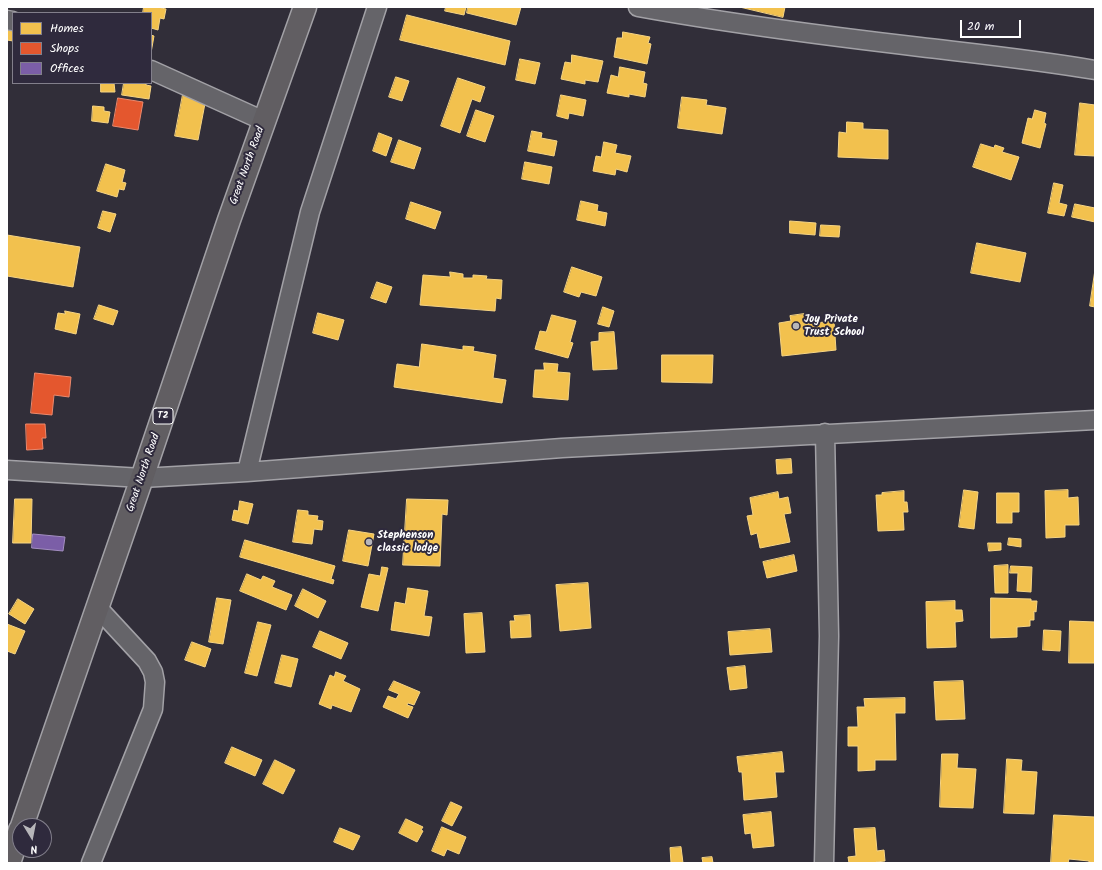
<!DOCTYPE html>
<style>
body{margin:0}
#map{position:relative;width:1102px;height:870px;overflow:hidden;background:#312e39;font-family:Kalam,sans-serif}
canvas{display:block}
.frame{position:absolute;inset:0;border:8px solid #fff;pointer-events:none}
.legend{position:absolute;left:12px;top:12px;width:140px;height:72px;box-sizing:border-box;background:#2f2a3d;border:1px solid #827f8b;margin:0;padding:5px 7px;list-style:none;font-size:12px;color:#fff}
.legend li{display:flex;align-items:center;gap:8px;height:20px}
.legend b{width:20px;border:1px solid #827f8b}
.north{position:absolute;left:12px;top:818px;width:40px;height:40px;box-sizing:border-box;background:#2f2a3d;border:1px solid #827f8b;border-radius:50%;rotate:170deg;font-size:11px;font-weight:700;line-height:16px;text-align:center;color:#fff}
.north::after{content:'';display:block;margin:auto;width:14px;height:18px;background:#b7b6ba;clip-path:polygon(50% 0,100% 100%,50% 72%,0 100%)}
.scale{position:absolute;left:960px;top:20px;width:61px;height:18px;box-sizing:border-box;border:2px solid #fff;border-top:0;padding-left:5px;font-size:12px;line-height:14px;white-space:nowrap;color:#fff;-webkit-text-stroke:3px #2f2a3d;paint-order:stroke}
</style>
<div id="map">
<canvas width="1102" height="870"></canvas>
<div class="frame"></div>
<ul class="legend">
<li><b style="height:11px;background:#f2c14e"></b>Homes</li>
<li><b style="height:11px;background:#e4572e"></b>Shops</li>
<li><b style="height:11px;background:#7b5ea7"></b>Offices</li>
</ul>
<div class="north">N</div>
<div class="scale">20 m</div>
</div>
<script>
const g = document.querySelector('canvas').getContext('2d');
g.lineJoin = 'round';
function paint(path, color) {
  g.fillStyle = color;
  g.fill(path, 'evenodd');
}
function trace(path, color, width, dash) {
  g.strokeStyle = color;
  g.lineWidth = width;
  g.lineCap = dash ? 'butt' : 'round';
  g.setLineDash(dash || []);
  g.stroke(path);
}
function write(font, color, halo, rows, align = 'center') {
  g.font = font + ' Kalam,sans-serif';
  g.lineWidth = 4;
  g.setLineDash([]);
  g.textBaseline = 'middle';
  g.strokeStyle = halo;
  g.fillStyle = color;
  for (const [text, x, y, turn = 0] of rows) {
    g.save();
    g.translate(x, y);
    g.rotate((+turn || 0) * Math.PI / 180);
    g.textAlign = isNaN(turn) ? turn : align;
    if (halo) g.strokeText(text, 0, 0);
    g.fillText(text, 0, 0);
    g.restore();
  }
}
const homes = new Path2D(`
 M144 7H161V8L166 9 164 19 160 18 158 30 151 28V13H143Z
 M446 7H466L464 15 445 11Z
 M468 7H521L516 25 467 13Z
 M740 7H785L783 17Z
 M407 15 510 41 505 65 400 40Z
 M7 28 13 30V41L7 40Z
 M623 32 650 37 648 43 651 44 647 64 614 57 617 38H622Z
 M151 35 154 36 151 53Z
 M572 55 603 61 598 82 585 80V84L561 79 565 62 571 63Z
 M520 59 540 63 535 84 516 80Z
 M620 67 645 72 643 83 647 84 645 97 629 94V97L607 93 611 75 618 77Z
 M396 77 409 81 402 101 389 97Z
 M458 78 485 87 480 102 472 99 460 133 441 126Z
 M101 83H114L115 92H101Z
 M124 83H146V85L151 86 149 99 122 95Z
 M184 89 207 93 198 140 175 136Z
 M561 95 586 100 583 116 569 113 568 119 557 116Z
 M682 97 707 100 706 105 726 108 722 134 678 128Z
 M1080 103 1095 105V156L1075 155Z
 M93 106 104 107V111L110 112 108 123 92 121Z
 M476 110 494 116 485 142 467 136Z
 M1035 110 1046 113 1044 123 1046 124 1040 148 1022 143 1028 118 1032 119Z
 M847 122 863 123V129L888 130V159L838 157 839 132 846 133Z
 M532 131 542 133 541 138 557 141 554 156 528 151Z
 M379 133 392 138 386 156 373 151Z
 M399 140 421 148 414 169 391 162Z
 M604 142 617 145 615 153 631 156 627 172 616 169 615 175 593 171 596 156 601 157Z
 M981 144 994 148 995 145 1004 148 1002 152 1019 157 1011 180 973 167Z
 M525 162 552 167 549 184 522 179Z
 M106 164 125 170 122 182 126 183 124 190 119 189 117 197 97 191Z
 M1054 183 1063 185 1059 203 1067 205 1064 216 1048 213Z
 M581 201 598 205 597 211 607 213 605 226 577 220Z
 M411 202 441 212 435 229 406 219Z
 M1075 204 1095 208V222L1072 217Z
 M103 211 116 214 110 232 98 228Z
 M790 221 816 223 815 235 790 233Z
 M821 225 840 226 839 237 820 236Z
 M7 235 80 247 73 287 7 276Z
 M977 243 1026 253 1020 282 971 273Z
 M572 267 602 277 596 296 581 292 579 297 564 292Z
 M1095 270V307L1090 306Z
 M450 272 463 274V278H473V275L487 276 486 279 502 280 501 299 496 298 495 311 420 305 423 275 450 277Z
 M377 282 392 287 386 303 371 298Z
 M99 305 118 311 113 325 94 319Z
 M603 307 614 311 609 327 598 324Z
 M65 311 80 314 76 334 55 329 58 313 65 314Z
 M318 313 344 320 338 340 313 333Z
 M804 314 805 324 834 321 836 350 782 356 779 323 791 321 790 316Z
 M552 315 576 321 570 342 573 343 568 358 535 349 540 331 546 332Z
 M614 332 617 369 593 370 591 342 599 341V333Z
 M422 344 463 350V346L474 347 473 351 496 355 493 378 506 380 502 403 394 387 397 364 419 367Z
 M662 355H713L712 383 662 382Z
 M544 363 558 364 557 372 570 373 568 400 533 397 535 370H544Z
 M791 459 792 473 777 474 776 460Z
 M964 490 978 492 974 529 959 527Z
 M1068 490V498L1078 497 1079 525H1065V537L1046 538 1045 491Z
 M904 491V502H907L908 512H903L904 530 878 531 876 495H882V493Z
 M778 492 779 499 788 497 791 513 784 514 790 542 760 548 757 533 751 535 747 516 753 515 750 498Z
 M997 493H1019V512H1012V523H997Z
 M15 499H32L31 543H13Z
 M407 499 448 500 447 515 442 514 440 566 403 565Z
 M240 501 253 504 248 524 232 520 234 510 238 511Z
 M298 510 308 511V515L318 516 317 520 323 521 322 530 314 529 312 544 293 542Z
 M349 530 374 534 368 566 343 561Z
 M1009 538 1021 539V547L1008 545Z
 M245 540 335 566 331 579 334 580 333 584 240 557Z
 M988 543H1001V550L989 551Z
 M794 555 797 571 767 578 763 562Z
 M1008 565V593H995L994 566Z
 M1011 566 1032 567 1031 592 1017 591 1018 573H1010Z
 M382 567 388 568 378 611 361 607 369 574 380 576Z
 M247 574 261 580 263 576 275 581 272 587 292 595 286 610 240 591Z
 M588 583 591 628 560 631 556 585Z
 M408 588 428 591 424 616 432 617 429 636 391 630 395 602 405 604Z
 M303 589 326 601 318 618 295 606Z
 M217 598 231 600 223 644 209 642Z
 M991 598 1031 599V601H1037L1036 612 1034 611V620H1030V626L1017 627V637L991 638Z
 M18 599 34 609 25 624 9 614Z
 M955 601V610H962L963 621 955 622 956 647 927 648 926 602Z
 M482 613 485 652 466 653 464 614Z
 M530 615 531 637 511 638 510 621H515L514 616Z
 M1070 621 1095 622V663H1069Z
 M258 622 271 625 257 676 245 673Z
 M7 624 25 631 15 654 7 651Z
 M770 629 772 652 730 655 728 632Z
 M1044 630 1061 631 1060 651 1043 650Z
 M320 631 348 643 341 659 313 647Z
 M192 642 211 649 205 667 185 660Z
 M282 655 298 659 291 687 275 683Z
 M745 666 747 688 730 690 727 668Z
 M336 672 346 676 343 681 360 689 351 712 332 705 331 709 319 704 330 675 334 677Z
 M394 681 420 692 414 705 408 703 407 705 413 707 408 718 383 707 388 696 396 699 399 694 389 690Z
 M963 681 965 719 936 720 934 682Z
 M905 698V713H895L896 760H875V770L858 771V746H848V727H858L857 707H865L864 699Z
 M232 747 262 760 255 776 225 763Z
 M782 752 784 772H775L777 797 744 800 742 772H739L737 757Z
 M942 754H958L957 768 976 769 973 808 940 807Z
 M1007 759 1022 760 1021 771 1037 772 1034 814 1004 813Z
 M275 760 295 770 283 794 263 784Z
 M451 802 462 807 452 826 442 821Z
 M771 812 774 846 753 848 751 833 745 834 743 815Z
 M1054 815 1095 817V863H1089V861L1069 859 1068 863H1051Z
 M406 819 423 827 421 830 423 831 417 842 399 833Z
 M442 827 466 837 459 854 447 849 444 856 432 851Z
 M340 828 360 836 353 850 334 842Z
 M875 828 877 851 884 850 885 861 876 862V863H849L848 857 856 856 854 829Z
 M681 847 683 863H671L670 848Z
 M712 857 713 863H703L702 858Z`);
paint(homes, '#f2c14e');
trace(homes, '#f6d483', 1);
const shops = new Path2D(`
 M118 98 143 102 138 130 113 126Z
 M35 373 71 377 69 397 54 395 52 415 31 413Z
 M26 424H45L46 438H42L43 449 27 450Z`);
paint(shops, '#e4572e');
trace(shops, '#ec896d', 1);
const offices = new Path2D(`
 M33 534 65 537 63 551 32 548Z`);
paint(offices, '#7b5ea7');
trace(offices, '#a38ec1', 1);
const street = new Path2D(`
 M638 7C731 24 826 36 920 47 979 54 1037 60 1095 70
 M7 20 13 21
 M151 70 264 121
 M7 470 142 478 247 472 562 448 1095 420
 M247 472 310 212 377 7
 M91 863 153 709 155 682 153 672 147 661 97 607
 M824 863 829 636 825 433`);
const highway = new Path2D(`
 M22 826 142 478 229 220 305 7
 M9 863 20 830`);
trace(street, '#a2a1a6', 21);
trace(highway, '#a2a1a6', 25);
trace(street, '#656469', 18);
trace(highway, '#615e62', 22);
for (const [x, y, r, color] of [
 [796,326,4,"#b7b6ba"],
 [369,542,4,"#b7b6ba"]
]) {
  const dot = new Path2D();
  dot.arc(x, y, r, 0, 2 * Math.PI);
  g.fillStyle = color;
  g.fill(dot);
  trace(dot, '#2f2a3d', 1.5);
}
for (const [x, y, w] of [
 [163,416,20]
]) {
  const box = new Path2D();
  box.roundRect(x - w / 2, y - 8, w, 16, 3);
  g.fillStyle = '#2f2a3d';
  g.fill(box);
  trace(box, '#fff', 1);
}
write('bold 10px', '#fff', null, [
 ["T2",163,416]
]);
write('11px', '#fff', '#2f2a3d', [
 ["Great North Road",248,166,-70],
 ["Great North Road",144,473,-71]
]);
write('bold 11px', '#fff', '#2f2a3d', [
 ["Joy Private",804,320],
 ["Trust School",804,333],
 ["Stephenson",377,536],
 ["classic lodge",377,549]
], 'left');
</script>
